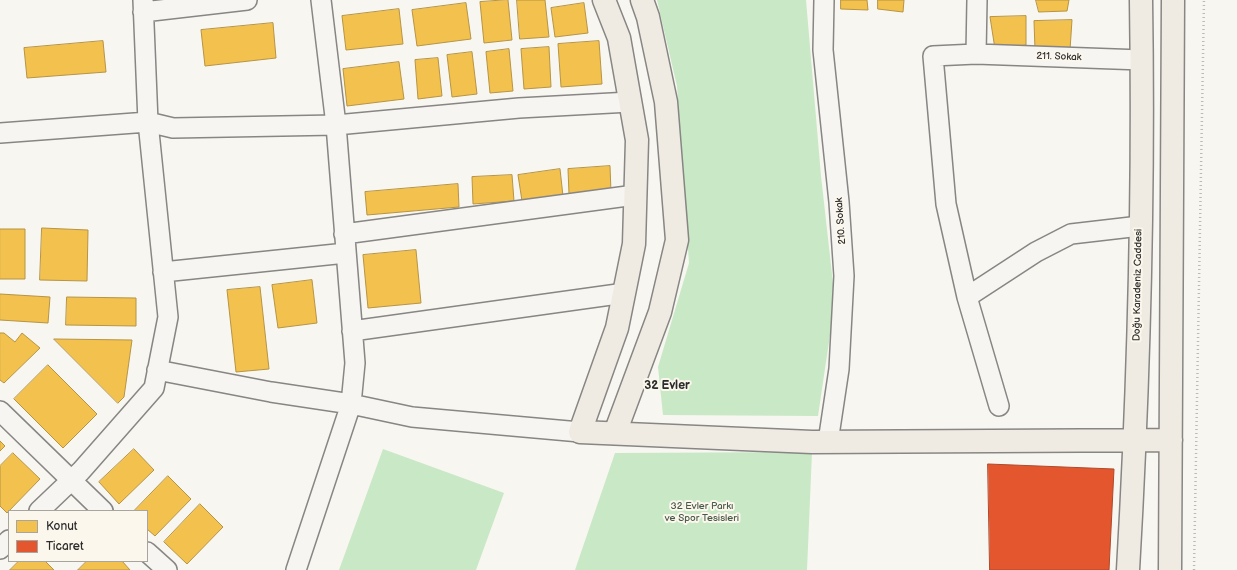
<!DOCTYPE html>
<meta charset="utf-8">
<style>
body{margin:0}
#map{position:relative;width:1237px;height:570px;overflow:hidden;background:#f8f6f0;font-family:"Balsamiq Sans",sans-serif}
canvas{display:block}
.legend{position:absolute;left:8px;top:510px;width:140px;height:52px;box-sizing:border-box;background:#fbf7ec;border:1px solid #a8a59f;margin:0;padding:5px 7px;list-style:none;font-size:12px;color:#2b2b2b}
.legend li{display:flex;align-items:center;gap:8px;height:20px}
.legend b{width:20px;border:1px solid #a8a59f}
</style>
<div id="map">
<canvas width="1237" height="570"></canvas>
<ul class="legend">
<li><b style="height:11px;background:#f2c14e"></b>Konut</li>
<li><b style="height:11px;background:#e4572e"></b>Ticaret</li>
</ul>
</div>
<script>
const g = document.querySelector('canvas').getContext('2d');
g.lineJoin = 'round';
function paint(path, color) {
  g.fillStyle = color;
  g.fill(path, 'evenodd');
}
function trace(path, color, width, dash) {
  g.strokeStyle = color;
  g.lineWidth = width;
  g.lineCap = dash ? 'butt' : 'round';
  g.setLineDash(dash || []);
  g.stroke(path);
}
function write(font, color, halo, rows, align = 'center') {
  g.font = font + ' "Balsamiq Sans",sans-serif';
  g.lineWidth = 4;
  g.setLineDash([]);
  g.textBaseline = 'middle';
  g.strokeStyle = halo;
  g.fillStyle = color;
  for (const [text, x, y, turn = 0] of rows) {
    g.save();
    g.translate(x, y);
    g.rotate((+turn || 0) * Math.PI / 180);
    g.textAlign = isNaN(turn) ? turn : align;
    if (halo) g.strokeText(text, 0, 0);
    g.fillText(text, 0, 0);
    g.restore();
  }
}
paint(new Path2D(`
 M657 0H806L821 176 835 301 818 416 663 415 658 367 689 263 677 86Z
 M383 449 504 493 476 570H339Z
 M812 452 807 570H575L615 453Z`), '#c8e8c6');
const homes = new Path2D(`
 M508 0 512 40 484 43 480 2Z
 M517 0H545L549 37 520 39Z
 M841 0H867L868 10 841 9Z
 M878 0H904L903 12 878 9Z
 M1036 0H1069L1067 11 1039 12Z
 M466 3 471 39 417 46 412 10Z
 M584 3 588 33 555 37 551 8Z
 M399 9 403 44 346 50 342 16Z
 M1026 16V45L995 49 990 17Z
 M1072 20 1070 50H1035L1034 21Z
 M273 23 276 58 205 66 201 30Z
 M103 41 106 72 27 78 24 48Z
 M599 41 602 84 561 87 558 44Z
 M549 47 551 87 524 89 521 49Z
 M509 49 513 91 490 93 486 52Z
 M472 52 477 94 452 97 447 55Z
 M438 58 442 96 418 99 415 60Z
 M399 62 404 99 347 106 343 69Z
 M610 166 611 192 569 194 568 169Z
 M560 169 563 196 522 201 518 175Z
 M512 175 514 201 473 204 472 177Z
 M458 184 459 207 367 215 365 192Z
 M42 228 88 230 87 281 40 280Z
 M0 229H25V279H0Z
 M416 250 421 303 368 308 363 255Z
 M312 280 317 323 278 328 272 285Z
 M260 287 269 369 236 372 227 290Z
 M0 294 50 297 48 323 0 320Z
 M67 297 136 298V326L66 325Z
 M0 333H4L15 342 22 333 40 348 4 383 0 380Z
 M54 339 132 340 124 397 118 403Z
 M48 365 97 414 63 448 14 399Z
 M0 441 5 446 0 451Z
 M134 449 154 470 119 504 99 482Z
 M13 453 40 479 7 513 0 506V466Z
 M168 476 191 499 155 536 147 529V511H134Z
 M200 504 223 527 187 564 164 542Z
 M19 561H45L54 570H10Z
 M87 561H122L130 570H78Z`);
paint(homes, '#f2c14e');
trace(homes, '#b69444', 1);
const shops = new Path2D(`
 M988 464 1114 469 1109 570H990Z`);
paint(shops, '#e4572e');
trace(shops, '#ac4a2d', 1);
const minor = new Path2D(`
 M824 0 823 50 839 202 844 276 839 369 828 442
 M977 0 976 54 933 56 946 204 967 297 1036 252 1071 234 1140 226
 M143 12 247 0
 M976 54 1142 60
 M0 133 148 122 173 128 336 125 519 108 630 102
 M344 234 635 195
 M163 272 346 253
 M967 297 999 406
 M352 331 625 293
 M157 370 271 392 351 404 412 417 580 432
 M0 411 103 511
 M39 511 81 471 154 388 168 317 148 122 143 0
 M0 549 9 540
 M147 552 167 570
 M296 570 351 404 355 363 336 125 321 0`);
const major = new Path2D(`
 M604 0 619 38 637 140 634 244 617 328 580 432 812 442 1171 440
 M615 433 660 312 677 240 666 102 648 17 642 0
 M1128 570C1139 380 1144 190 1141 0
 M1170 570 1173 0`);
trace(minor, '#878684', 22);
trace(major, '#878684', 25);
trace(new Path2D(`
 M1194 570 1204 0`), '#bcbab8', 2.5, [1, 3]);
trace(minor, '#f6f5f1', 19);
trace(major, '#f0ebe2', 22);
write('10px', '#2b2b2b', '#fbf7ec', [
 ["211. Sokak",1059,57,2],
 ["210. Sokak",841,221,-94],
 ["Doğu Karadeniz Caddesi",1138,285,-89]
]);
write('10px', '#485849', '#fbf7ec', [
 ["32 Evler Parkı",702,506],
 ["ve Spor Tesisleri",702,518]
]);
write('bold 12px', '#2b2b2b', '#fbf7ec', [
 ["32 Evler",667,386]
]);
</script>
